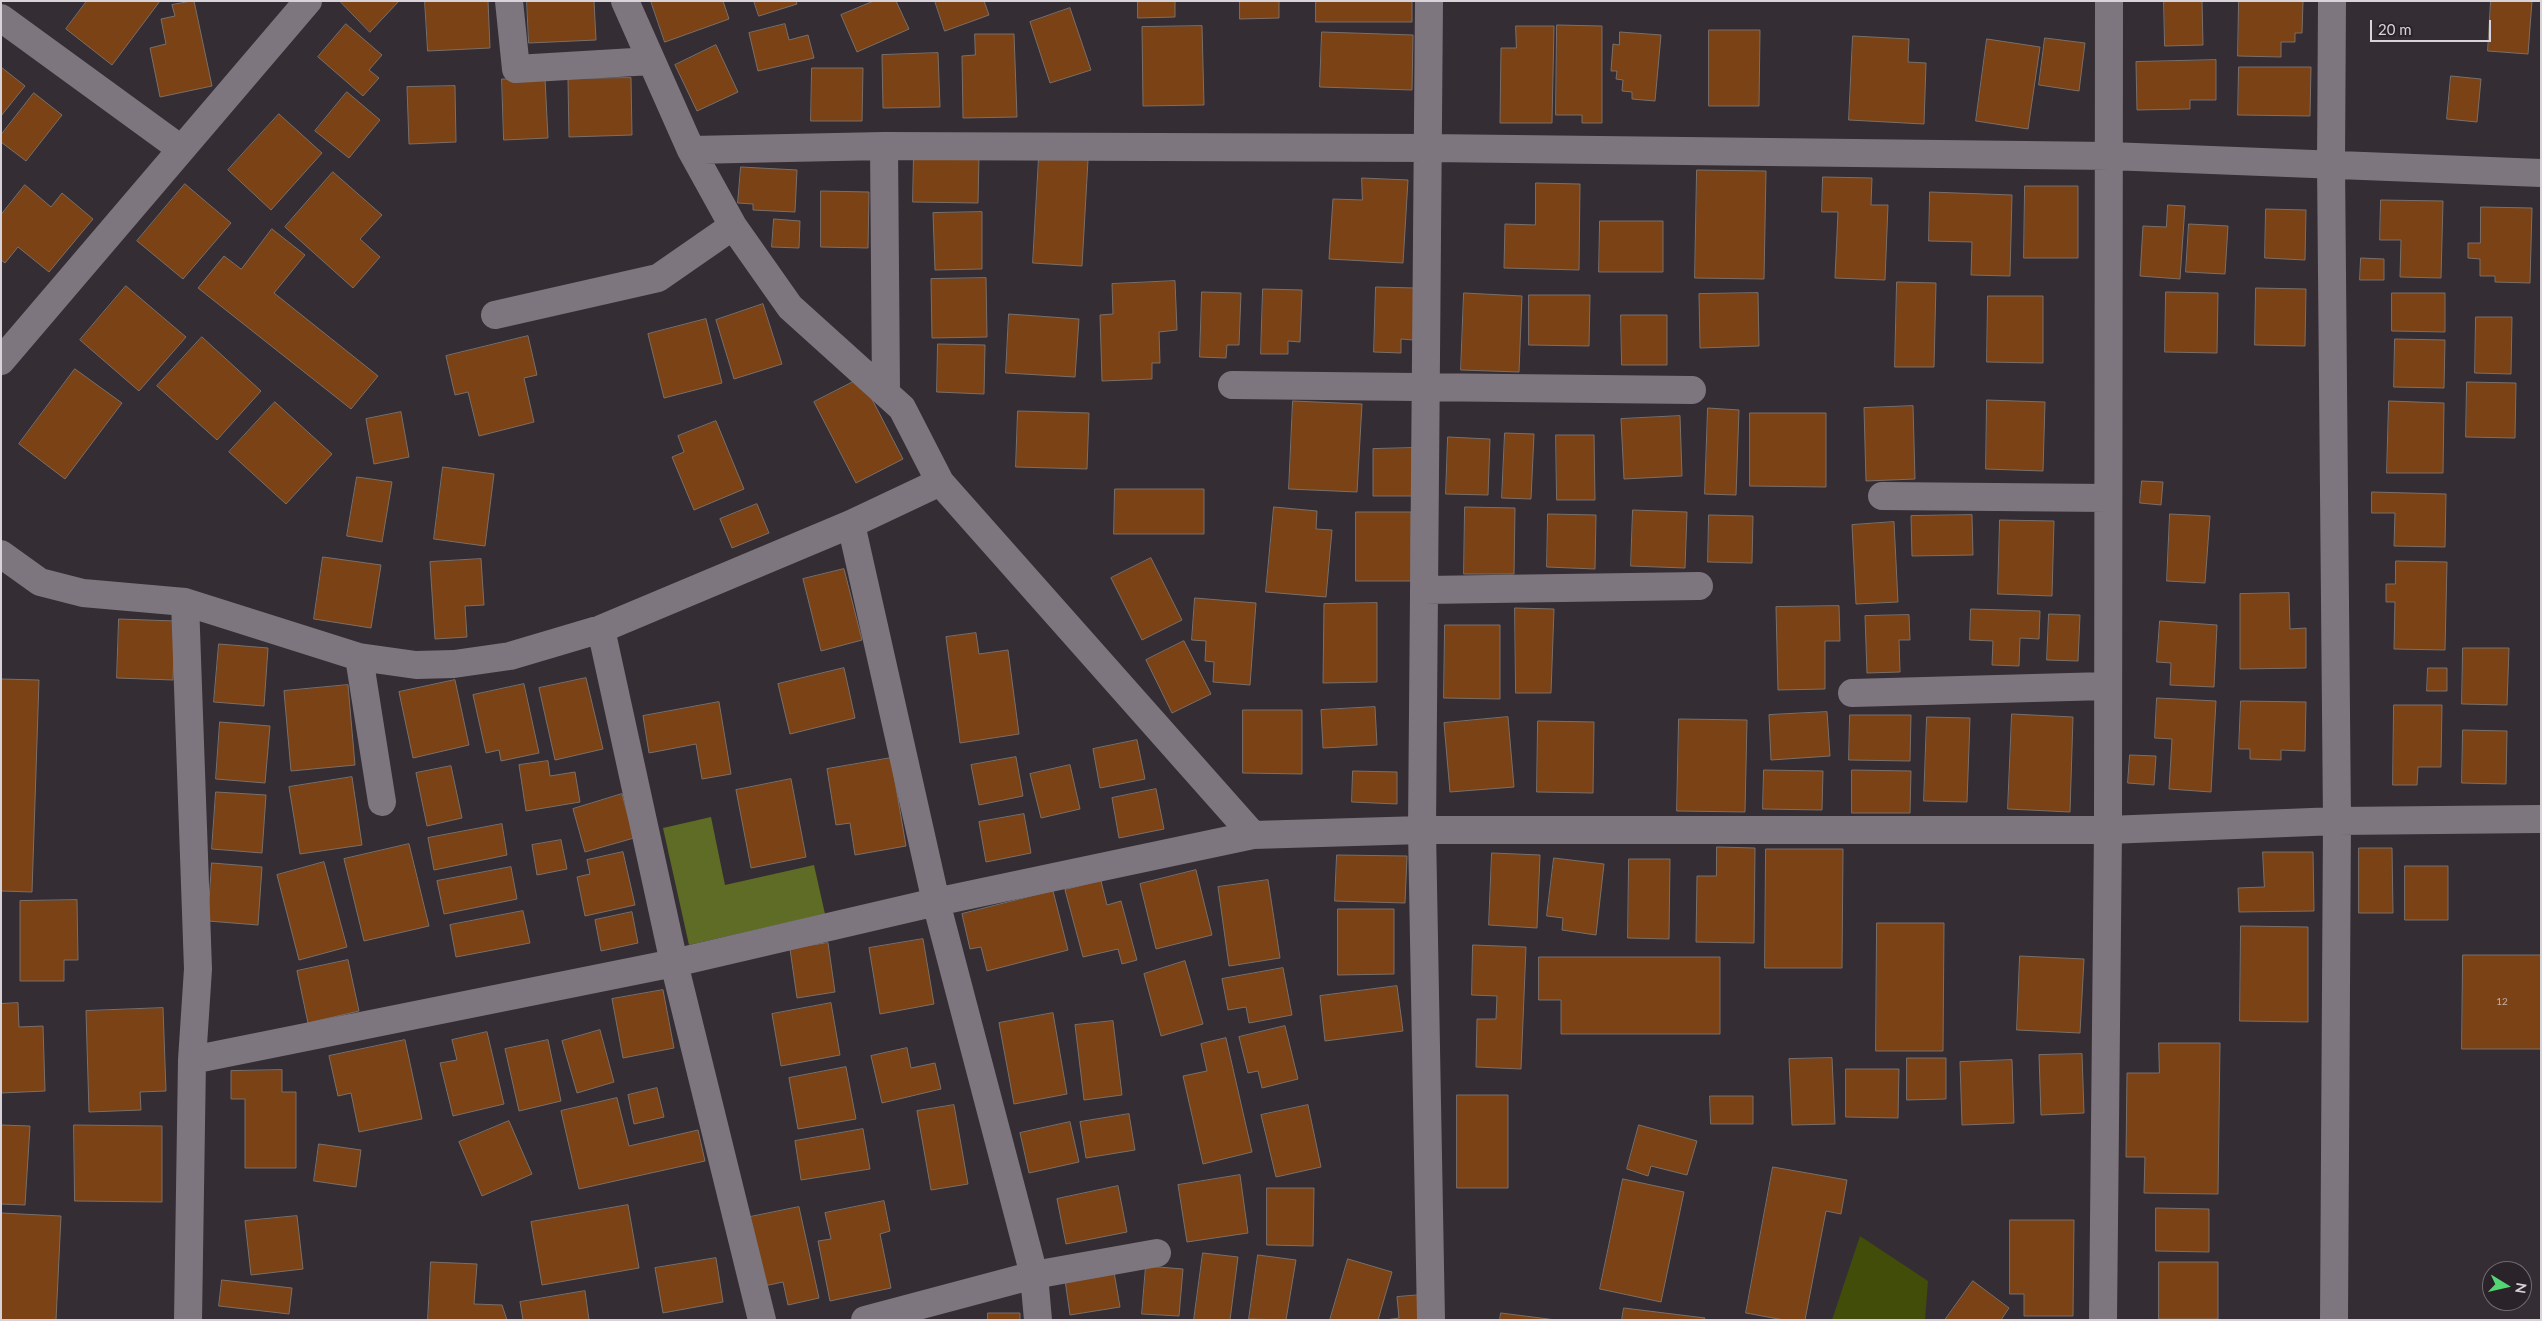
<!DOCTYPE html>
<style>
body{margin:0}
#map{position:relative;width:2542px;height:1321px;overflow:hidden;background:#342d34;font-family:Lato,sans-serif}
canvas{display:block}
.frame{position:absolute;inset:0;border:2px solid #d8d3d8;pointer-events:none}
.north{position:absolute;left:2482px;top:1261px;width:50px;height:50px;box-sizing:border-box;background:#2a232a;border:1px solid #706970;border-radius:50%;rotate:99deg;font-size:14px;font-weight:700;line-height:20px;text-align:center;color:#d8d3d8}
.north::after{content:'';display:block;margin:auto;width:18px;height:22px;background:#54d672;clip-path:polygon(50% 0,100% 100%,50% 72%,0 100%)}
.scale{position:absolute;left:2370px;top:20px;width:121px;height:22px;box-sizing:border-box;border:2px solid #d8d3d8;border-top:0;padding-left:6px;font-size:15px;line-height:18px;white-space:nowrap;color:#d8d3d8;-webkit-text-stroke:4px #2a232a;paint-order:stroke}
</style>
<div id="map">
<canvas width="2542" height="1321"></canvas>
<div class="frame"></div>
<div class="north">N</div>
<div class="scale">20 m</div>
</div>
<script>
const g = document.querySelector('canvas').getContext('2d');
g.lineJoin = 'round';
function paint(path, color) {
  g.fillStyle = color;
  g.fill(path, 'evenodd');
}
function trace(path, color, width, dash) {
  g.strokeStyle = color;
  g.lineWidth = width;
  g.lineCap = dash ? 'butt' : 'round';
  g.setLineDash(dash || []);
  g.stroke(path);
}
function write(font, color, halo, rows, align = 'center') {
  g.font = font + ' Lato,sans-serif';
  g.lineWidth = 4.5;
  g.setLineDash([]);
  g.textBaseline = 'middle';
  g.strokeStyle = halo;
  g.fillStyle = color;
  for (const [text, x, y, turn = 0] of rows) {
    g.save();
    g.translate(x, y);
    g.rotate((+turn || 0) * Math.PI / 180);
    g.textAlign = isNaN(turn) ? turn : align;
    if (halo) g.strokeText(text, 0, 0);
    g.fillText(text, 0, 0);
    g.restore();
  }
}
paint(new Path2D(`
 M1860 1236 1928 1281 1925 1320H1832Z`), '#424d0a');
paint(new Path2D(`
 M711 817 725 885 814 865 825 914 689 945 663 828Z`), '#5e6c25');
const building = new Path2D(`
 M87 1H160L112 65 66 29Z
 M194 1 212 86 160 97 150 48 166 44 161 19 175 16 172 5Z
 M340 1H399L370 32Z
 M425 1H488L490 48 428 51Z
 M527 1H594L596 40 529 43Z
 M651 1H723L729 19 665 42Z
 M754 1H796L797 4 759 16Z
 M874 1H896L909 29 857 52 841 15Z
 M935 1H984L989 15 945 31Z
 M1138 1H1175V17L1138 18Z
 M1240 1H1279V18L1240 19Z
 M1316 1H1412V22H1316Z
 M2164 1H2202L2203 45 2165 46Z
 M2239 1H2303L2302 33H2295V42H2281V57L2238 56Z
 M2491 1H2532L2528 54 2488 51Z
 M1070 8 1091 70 1050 83 1030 22Z
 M346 24 382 55 369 70 379 78 363 96 318 57Z
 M785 24 789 40 808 35 814 58 758 71 749 33Z
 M1557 25 1602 26V123H1582V115H1556Z
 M1202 26 1204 105 1143 106 1142 27Z
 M1516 26H1554L1552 123H1500L1501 48H1516Z
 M1709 30H1760L1759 106H1709Z
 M1322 32 1413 35 1412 90 1320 87Z
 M1620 32 1661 35 1655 101 1632 99V92L1622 91 1623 80 1616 79 1617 71H1611L1613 44 1619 45Z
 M975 34H1014L1017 117 963 118 962 56 975 55Z
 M1853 36 1909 39 1908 62 1926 63 1924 124 1849 120Z
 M2045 38 2085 43 2079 91 2039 85Z
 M1987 39 2040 47 2028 129 1976 121Z
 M716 45 738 92 697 111 675 65Z
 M938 53 940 107 883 108 882 55Z
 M2216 60V100H2190V109L2137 110 2136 62Z
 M1 67 25 86 1 116Z
 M2239 67H2311L2310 116 2238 115Z
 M812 68H863L862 121H811Z
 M2451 76 2481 79 2477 122 2447 119Z
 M631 78 632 135 569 137 568 79Z
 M502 79H545L548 138 504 140Z
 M455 86 456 142 409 144 407 87Z
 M347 92 380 120 349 158 315 131Z
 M34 93 62 115 26 161 1 142V135Z
 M279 114 322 153 271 210 228 170Z
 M914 153 979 155 978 203 913 202Z
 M1039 157 1088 160 1082 266 1033 263Z
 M741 167 797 170 795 212 753 210V204L738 203Z
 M1697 170 1766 171 1764 279 1695 278Z
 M333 172 382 215 360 239 380 257 353 288 285 227Z
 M1823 177 1872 178 1871 205H1888L1885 280 1835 278 1838 212H1822Z
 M1362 178 1408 180 1403 263 1329 259 1333 199 1362 200Z
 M1536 183 1580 184 1579 270 1504 268 1505 224 1535 225Z
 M185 184 231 223 183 279 137 241Z
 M25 185 51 207 62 193 93 219 49 272 18 247 5 263 1 260V215Z
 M2025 186H2078V258H2024Z
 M821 191 869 192 868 248 821 247Z
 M1930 192 2012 195 2010 276 1971 275 1972 242 1929 241Z
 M2381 200 2443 201 2441 278 2400 277 2401 240H2380Z
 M2168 205 2185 206 2180 279 2140 276 2143 226 2166 227Z
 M2481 207 2532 208 2530 283 2495 282V276H2480V259L2468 258V243H2480Z
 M2266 209 2306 210 2305 260 2265 258Z
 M982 212V269L935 270 933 213Z
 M774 219 800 221 799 248 772 247Z
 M1600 221H1663V272H1599Z
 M2189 224 2228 226 2225 274 2186 272Z
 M272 229 305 255 274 293 378 376 351 409 198 288 224 256 241 269Z
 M2361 258 2384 259V280H2360Z
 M986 278 987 337 932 338 931 279Z
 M1175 281 1177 330 1159 332 1160 363H1152V379L1102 381 1100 315 1113 314 1112 284Z
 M1897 282 1936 283 1934 367H1895Z
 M126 286 186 337 139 391 80 340Z
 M1376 287 1415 288 1413 340 1401 339V353L1374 352Z
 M2256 288 2306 289 2305 346 2255 345Z
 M1263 289 1302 290 1300 342 1288 341V354H1261Z
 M1202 292 1241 293 1239 345H1227L1226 358 1200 357Z
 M2166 292 2218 293 2217 353 2165 352Z
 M1464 293 1522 296 1519 372 1461 370Z
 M1758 293 1759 346 1700 348 1699 294Z
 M2392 293H2445V332L2392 331Z
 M1529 295H1590L1589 346 1529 345Z
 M1988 296H2043V363L1987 362Z
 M763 304 782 364 734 379 716 320Z
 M1009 314 1079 319 1075 377 1006 373Z
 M1621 315H1667V365H1622Z
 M2476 317H2512L2511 374 2475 373Z
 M706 319 722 383 664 398 648 334Z
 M528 336 537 375 524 378 534 422 479 436 468 392 455 395 446 356Z
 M202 337 261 391 217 440 157 386Z
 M2395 339 2445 340 2444 388 2394 387Z
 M938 344 985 345 984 394 937 392Z
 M75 369 122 403 65 479 19 444Z
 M861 378 903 459 856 483 814 402Z
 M2467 382 2516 383 2515 438 2466 437Z
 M1987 400 2045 402 2043 471 1986 469Z
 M1293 401 1362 404 1357 492 1289 489Z
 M2389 401 2444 403 2443 473H2387Z
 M275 402 332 454 286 504 229 452Z
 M1913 406 1915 479 1866 481 1864 408Z
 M1708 408 1739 410 1736 495 1705 494Z
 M1018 411 1089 413 1087 469 1016 467Z
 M401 412 409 457 374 464 366 419Z
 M1750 413H1826V487L1750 486Z
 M1680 416 1682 476 1624 479 1621 419Z
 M716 421 744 489 694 510 672 457 684 452 678 436Z
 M1505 433 1534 434 1531 499 1502 498Z
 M1556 435H1594L1595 500H1557Z
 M1448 437 1490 439 1488 495 1446 494Z
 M1412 448V496H1373V449Z
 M443 467 494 474 485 546 434 539Z
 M357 477 392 482 382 542 347 536Z
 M2142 481 2163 482 2161 505 2140 503Z
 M1115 489H1204V534H1114Z
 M2372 492 2446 494 2445 547 2394 546 2395 513H2372Z
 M757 504 769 533 732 548 720 519Z
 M1274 507 1317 511 1316 529 1332 530 1326 597 1266 592Z
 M1465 507 1515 508 1514 574H1464Z
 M1633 510 1687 512 1685 568 1631 566Z
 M1356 512H1411V581H1356Z
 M1548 514 1596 515 1595 569 1547 567Z
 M2170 514 2210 516 2205 583 2167 581Z
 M1709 515 1753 516 1752 563 1708 562Z
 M1972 515 1973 555 1912 556 1911 516Z
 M2000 520 2054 521 2052 596 1998 594Z
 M1894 522 1898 602 1856 604 1852 525Z
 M323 557 381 565 371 628 314 619Z
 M1151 558 1182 620 1142 640 1111 578Z
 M481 559 484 605 465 606 467 637 435 639 430 562Z
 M2396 561 2447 562 2445 650 2394 649 2395 602H2386V584H2395Z
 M844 569 862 640 821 651 803 579Z
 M2289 593 2290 629 2306 628V668L2240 669V594Z
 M1195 598 1256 603 1250 685 1213 682 1214 662 1205 661 1206 641 1192 640Z
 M1377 603V682L1323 683 1324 604Z
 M1839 606 1840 641H1825V689L1778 690 1776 607Z
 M1515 608 1554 609 1551 693H1516Z
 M1971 609 2040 611 2039 639 2020 638 2019 666 1992 665 1993 641 1970 640Z
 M2049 614 2080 615 2078 661 2047 660Z
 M1909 615 1910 640H1899L1900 672 1867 673 1865 616Z
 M119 619 175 621 173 680 117 678Z
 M2160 621 2217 625 2214 687 2170 685 2171 663 2157 662Z
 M1445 625H1500V699L1444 698Z
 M976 633 979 654 1008 650 1019 734 960 743 946 637Z
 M1184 641 1211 694 1172 713 1146 660Z
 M219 644 268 648 264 706 214 702Z
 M2463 648H2509L2507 705 2462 704Z
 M844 668 855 718 790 734 778 684Z
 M2428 668H2447V691H2427Z
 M586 678 603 749 555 760 539 688Z
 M1 679 39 680 32 892 1 891Z
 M455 680 469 745 413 758 399 692Z
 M524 684 539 753 501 761 499 750 486 753 473 695Z
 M348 685 355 765 291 771 284 691Z
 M2157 698 2216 701 2211 792 2169 789 2172 739 2155 738Z
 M2241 701 2306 702 2305 751 2281 750V760L2250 759V749H2239Z
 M719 702 731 774 702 779 696 744 649 753 643 716Z
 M2394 705H2442L2441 767H2418L2417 785H2393Z
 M1375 707 1377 745 1323 748 1321 710Z
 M1243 710H1302V774L1243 773Z
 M1827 712 1830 756 1771 760 1769 715Z
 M2012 714 2073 717 2070 812 2008 809Z
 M1850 715H1911L1910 761 1849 760Z
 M1508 717 1514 787 1450 792 1444 723Z
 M1927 717 1970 718 1967 802 1924 801Z
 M1679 719 1747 720 1745 812 1677 811Z
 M1538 721 1594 722 1593 793 1537 792Z
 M220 722 270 726 265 783 216 779Z
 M2463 730 2507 731 2506 784 2462 783Z
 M1137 740 1145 779 1100 788 1093 749Z
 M2130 755 2156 756 2154 785 2128 783Z
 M1016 757 1023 796 979 805 971 765Z
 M891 758 906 846 855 855 850 823 836 825 827 769Z
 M548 761 550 776 575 772 580 802 526 811 519 765Z
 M1070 765 1080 809 1041 818 1030 774Z
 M451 766 462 818 427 826 416 773Z
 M1764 770 1823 771 1822 810 1763 809Z
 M1852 770 1911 771 1910 813H1852Z
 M1353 771 1397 772V804L1352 802Z
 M352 777 362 845 300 854 289 787Z
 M791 779 806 857 751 868 736 790Z
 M1156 789 1164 829 1119 838 1112 798Z
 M216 792 266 795 262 853 212 849Z
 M622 794 634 838 585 852 573 809Z
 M1024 814 1031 853 986 862 979 822Z
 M502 824 507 855 434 870 428 838Z
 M561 840 567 869 537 875 532 845Z
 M409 844 429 926 364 941 344 859Z
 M1717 847 1755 848 1754 943 1696 942 1697 876H1716Z
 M2359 848H2392L2393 913H2359Z
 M1766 849H1843L1842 968H1765Z
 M623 852 635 905 585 916 577 877 590 874 587 860Z
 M2263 852H2313L2314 911 2239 912 2238 888 2264 887Z
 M1492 853 1540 855 1537 928 1489 925Z
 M1337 855 1407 856 1405 903 1335 901Z
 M1554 858 1604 864 1596 935 1562 930 1563 918 1547 916Z
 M1629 859H1670L1669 939 1628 938Z
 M324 862 347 947 299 960 277 875Z
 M212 863 262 867 258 925 208 921Z
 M2405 866H2448V920H2405Z
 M511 867 517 899 444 914 437 881Z
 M1196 870 1212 935 1156 949 1140 884Z
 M1268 880 1280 958 1229 966 1218 887Z
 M1101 881 1107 905 1121 901 1137 960 1122 964 1118 949 1083 957 1065 890Z
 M1053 891 1068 950 987 971 981 947 970 949 962 914Z
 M77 900 78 960H64V981H20V901Z
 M1338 909H1394V974L1338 975Z
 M523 911 530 943 456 957 450 925Z
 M632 912 638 943 601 951 595 920Z
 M1877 923H1944L1943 1051H1876Z
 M2241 926 2308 927V1022L2240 1021Z
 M923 939 934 1004 880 1014 869 948Z
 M828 943 835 992 797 998 790 949Z
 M1473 945 1526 947 1521 1069 1476 1067 1477 1019H1496L1497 996 1472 995Z
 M2463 955H2541V1049H2462Z
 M2020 956 2084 959 2080 1033 2017 1030Z
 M1539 957H1720V1034H1561V1000H1539Z
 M348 960 359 1011 308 1023 297 971Z
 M1185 961 1203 1024 1161 1036 1144 974Z
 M1283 968 1292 1015 1249 1023 1246 1007 1228 1010 1222 979Z
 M1397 986 1403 1031 1325 1041 1320 996Z
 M663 990 674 1048 623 1058 612 999Z
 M18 1003 19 1027 43 1026 45 1091 1 1093V1004Z
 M831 1003 840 1055 781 1066 772 1014Z
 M163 1008 166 1091 140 1092 141 1110 89 1112 86 1011Z
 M1053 1013 1067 1094 1014 1104 999 1023Z
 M1113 1021 1122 1095 1084 1100 1075 1025Z
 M1285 1026 1298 1079 1262 1088 1258 1071 1248 1073 1239 1037Z
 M600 1030 614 1082 577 1093 562 1041Z
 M487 1032 504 1104 453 1116 440 1063 457 1060 452 1040Z
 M1226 1038 1252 1152 1203 1164 1183 1076 1207 1071 1201 1044Z
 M405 1040 422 1119 359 1132 351 1093 338 1096 329 1056Z
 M548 1040 561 1101 519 1111 505 1049Z
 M2159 1043H2220L2218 1194 2144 1193 2145 1157H2126L2127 1073H2159Z
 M907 1048 911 1068 935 1063 941 1089 882 1103 871 1056Z
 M2082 1054 2084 1113 2041 1115 2039 1055Z
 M1832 1058 1835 1124 1792 1125 1789 1059Z
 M1907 1058H1946V1099L1907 1100Z
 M2012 1060 2014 1123 1962 1125 1960 1062Z
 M846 1067 856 1119 798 1129 789 1078Z
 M1846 1069H1899L1898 1118 1846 1117Z
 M282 1070V1092H296V1168H245V1099H231V1071Z
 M657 1088 664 1117 634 1124 628 1095Z
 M1457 1095H1508V1188H1457Z
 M1710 1096H1753V1124H1711Z
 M617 1098 629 1146 698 1130 705 1161 579 1189 561 1111Z
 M954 1105 968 1184 931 1190 917 1111Z
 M1308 1105 1321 1167 1276 1177 1261 1115Z
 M1129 1114 1135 1150 1086 1158 1080 1122Z
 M509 1121 532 1174 482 1196 459 1142Z
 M1070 1122 1079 1162 1029 1173 1020 1133Z
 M1 1125 30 1126 25 1205 1 1204Z
 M74 1125 162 1126V1202L75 1201Z
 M1639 1125 1697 1141 1687 1175 1651 1166 1648 1176 1627 1169Z
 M863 1129 870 1169 801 1180 795 1141Z
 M319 1144 361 1150 356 1187 314 1181Z
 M1773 1167 1847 1180 1841 1214 1826 1211 1805 1320H1784L1746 1313Z
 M1240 1175 1248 1233 1187 1242 1178 1185Z
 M1623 1179 1684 1192 1661 1302 1600 1289Z
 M1118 1186 1127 1232 1066 1244 1057 1199Z
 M1267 1188H1314L1313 1246 1267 1245Z
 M884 1201 890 1231 880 1234 891 1288 830 1301 818 1241 831 1239 825 1213Z
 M628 1205 639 1268 542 1285 531 1222Z
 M799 1207 819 1298 788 1305 783 1282 764 1286 750 1217Z
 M2156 1208 2209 1209V1252L2156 1251Z
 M1 1213 61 1216 56 1320H1Z
 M297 1216 303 1269 251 1275 245 1221Z
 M2010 1220H2074L2073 1316H2024V1294H2010Z
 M1203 1253 1238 1257 1230 1320H1194Z
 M1258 1255 1296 1260 1286 1320 1249 1319Z
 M716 1258 723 1302 663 1313 655 1268Z
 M1348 1259 1392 1272 1378 1320H1330Z
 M431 1262 477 1264 474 1304 502 1305 507 1320H428Z
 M2159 1262H2218V1319H2159Z
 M1146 1266 1183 1269 1179 1316 1142 1314Z
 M1114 1272 1120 1307 1070 1315 1065 1280Z
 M222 1280 292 1288 289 1314 219 1306Z
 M1973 1281 2009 1308 2001 1320H1945Z
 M585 1291 589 1320H523L520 1302Z
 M1421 1295 1424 1320H1385L1399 1318 1397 1297Z
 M1624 1308 1705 1318 1704 1320H1622Z
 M988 1313H1020V1320H988Z
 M1501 1313 1556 1320H1500Z`);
paint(building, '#7b4215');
trace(building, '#7a6f68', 1);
trace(new Path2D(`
 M509 1 516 69 651 61
 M625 1 691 150 733 226 790 307 902 408 940 482 1253 835
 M1429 1 1422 830 1431 1320
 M2332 1 2331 164 2337 821 2334 1320
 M1 18 181 149
 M884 146 886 391
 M691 150 884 146 1429 148 2110 156 2541 173
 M495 315 658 278 733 226
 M1 361 308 1
 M1232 385 1692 390
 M1882 496 2108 498
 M851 524 936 902 1034 1275 1038 1320
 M1 554 40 582 83 593 185 602 359 657 416 665 454 664 510 656 601 629 851 524 940 482
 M1424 590 1699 586
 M185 602 198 969 192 1060 188 1320
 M601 629 674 963 762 1320
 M359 657 382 802
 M1852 693 2106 686
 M192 1060 674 963 936 902 1253 835 1422 830H2108L2337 821 2541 819
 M865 1320 1034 1275 1157 1253
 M2103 1320 2108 830 2109 1`), '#7e767f', 28);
write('10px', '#c1afa7', null, [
 ["12",2502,1002]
]);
</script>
